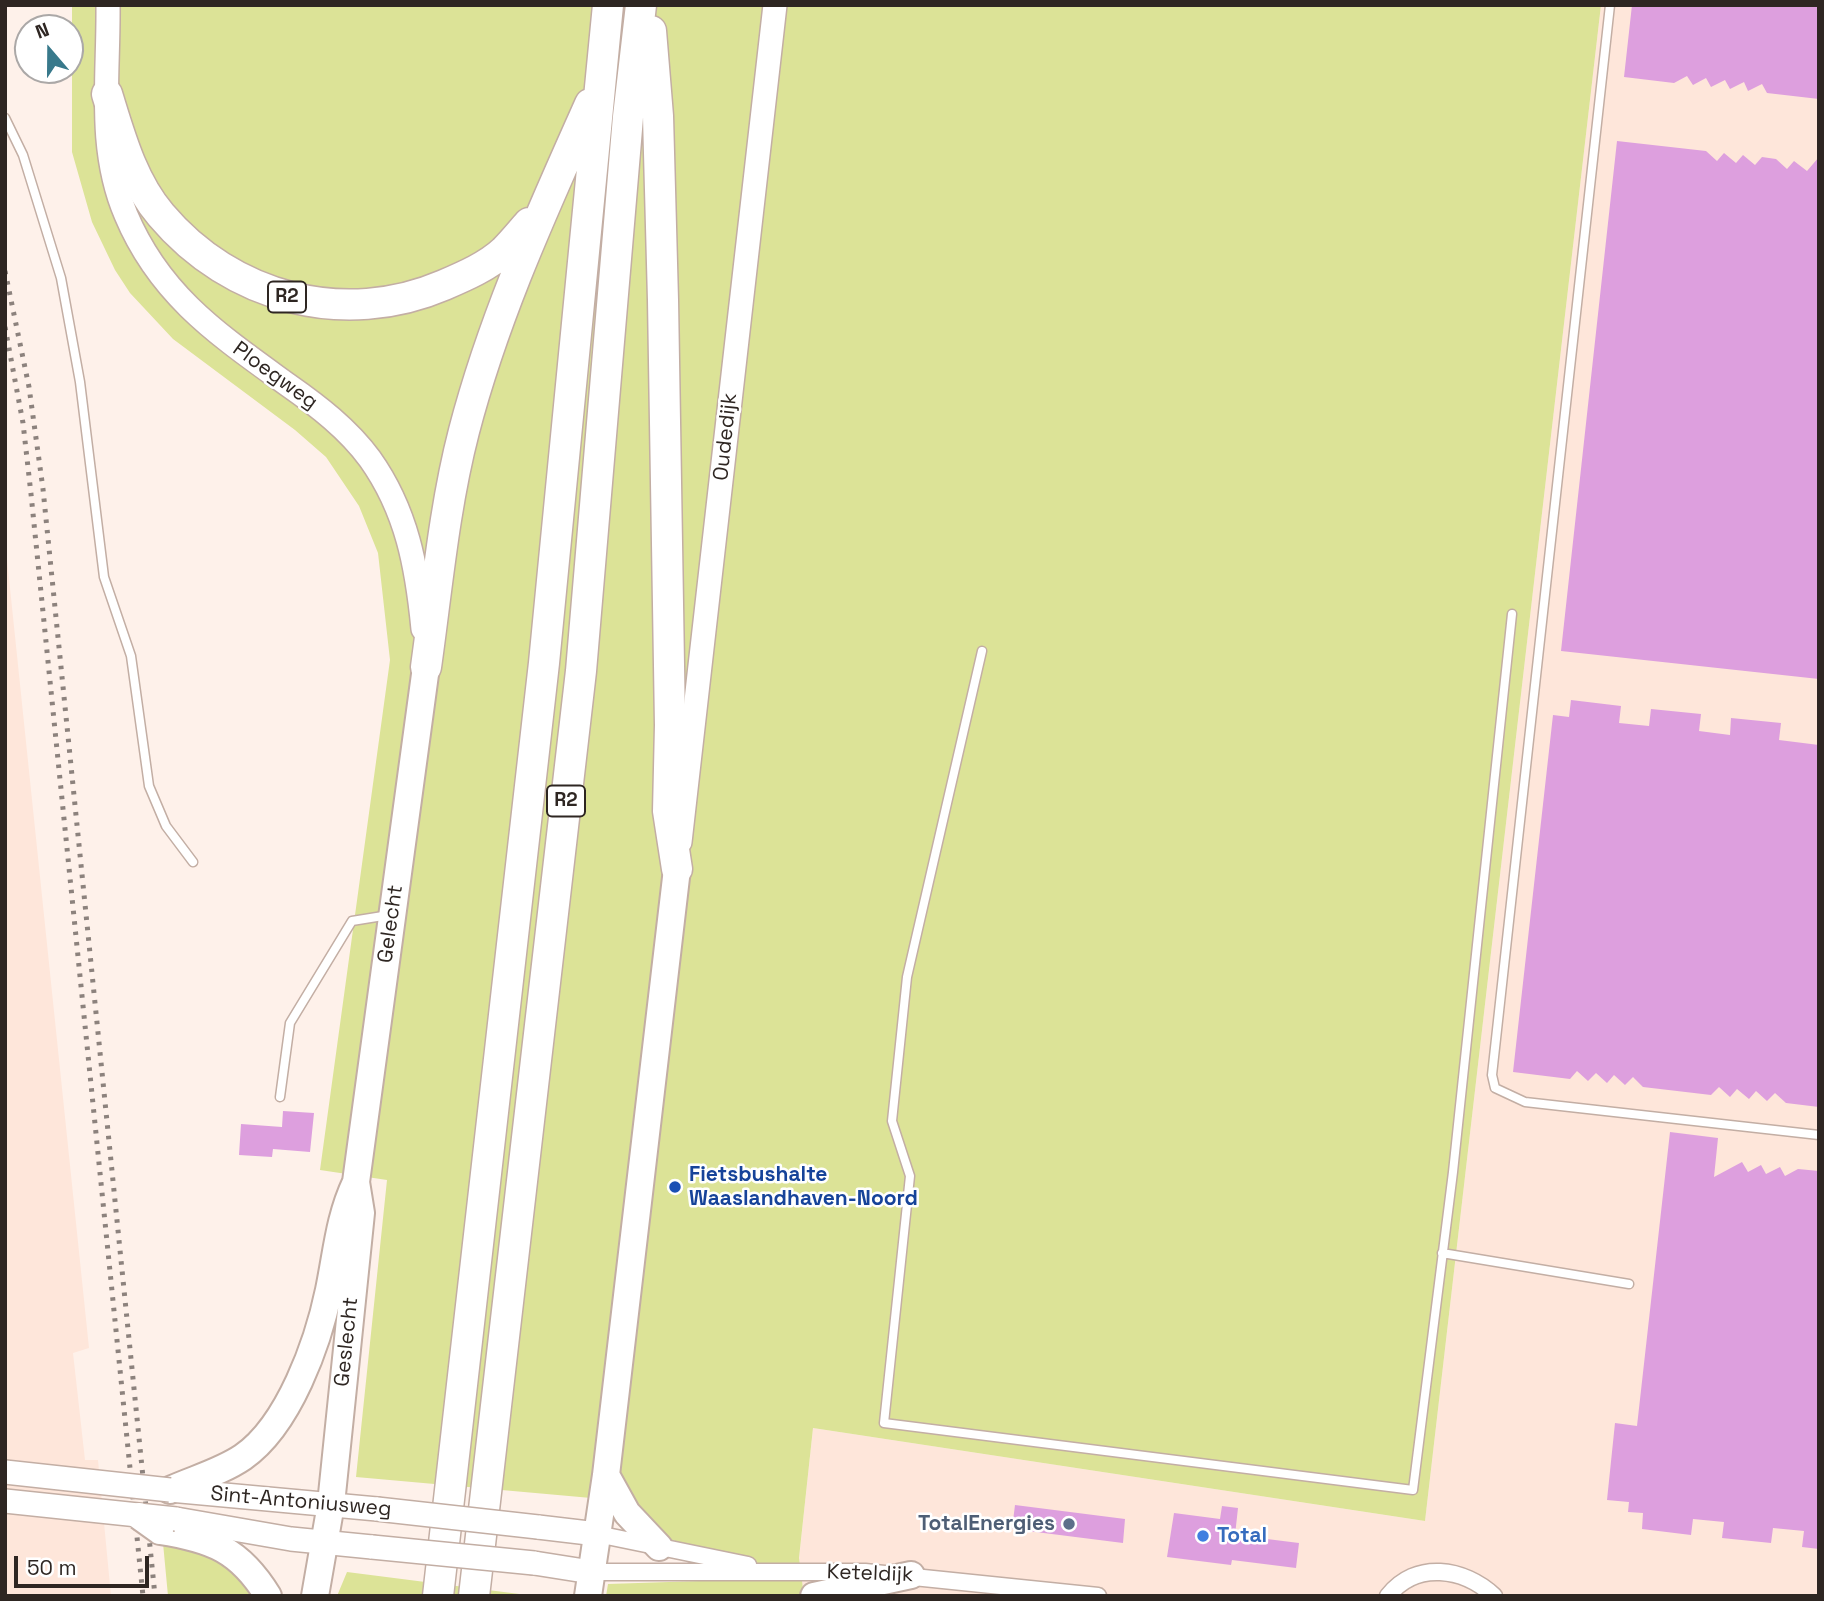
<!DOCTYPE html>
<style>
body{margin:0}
#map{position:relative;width:1824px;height:1601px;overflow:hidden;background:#fef1ea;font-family:"Space Grotesk",sans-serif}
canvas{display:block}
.frame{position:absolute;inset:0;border:7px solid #2e2622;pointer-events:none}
.north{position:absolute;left:14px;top:14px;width:70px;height:70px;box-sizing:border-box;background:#fff;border:2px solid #aba8a7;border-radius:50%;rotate:340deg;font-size:19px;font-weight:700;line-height:28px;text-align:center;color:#2e2622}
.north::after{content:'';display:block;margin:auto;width:24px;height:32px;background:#38798b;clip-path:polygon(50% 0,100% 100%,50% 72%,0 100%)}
.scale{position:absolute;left:14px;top:1556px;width:135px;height:32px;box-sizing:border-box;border:4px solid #2e2622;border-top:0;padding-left:9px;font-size:21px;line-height:24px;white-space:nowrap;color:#2e2622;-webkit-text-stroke:5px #fff;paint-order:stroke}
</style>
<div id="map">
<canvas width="1824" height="1601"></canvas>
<div class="frame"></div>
<div class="north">N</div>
<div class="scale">50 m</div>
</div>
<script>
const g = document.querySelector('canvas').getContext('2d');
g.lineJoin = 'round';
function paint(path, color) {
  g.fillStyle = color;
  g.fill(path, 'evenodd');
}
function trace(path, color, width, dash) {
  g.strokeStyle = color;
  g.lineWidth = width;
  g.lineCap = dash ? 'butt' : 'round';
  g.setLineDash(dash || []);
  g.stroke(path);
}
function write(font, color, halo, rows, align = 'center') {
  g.font = font + ' "Space Grotesk",sans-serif';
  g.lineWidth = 5;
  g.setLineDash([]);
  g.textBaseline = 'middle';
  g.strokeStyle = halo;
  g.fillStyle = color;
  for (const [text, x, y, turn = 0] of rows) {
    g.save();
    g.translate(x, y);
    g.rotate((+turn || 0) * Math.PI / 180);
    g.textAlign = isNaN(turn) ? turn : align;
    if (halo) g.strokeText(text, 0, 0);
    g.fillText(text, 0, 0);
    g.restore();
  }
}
paint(new Path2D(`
 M1601 5H1819V1596H804L799 1559 813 1428 1425 1521Z
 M5 540 89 1348 73 1353 85 1460H98L111 1596H5Z`), '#fee6da');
paint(new Path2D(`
 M72 5H1601L1425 1521 813 1428 799 1558 804 1596H606L608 1584 699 1581 702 1549 662 1537 636 1502 356 1477 387 1180 320 1170 390 660 378 553 359 506 326 457 295 430 173 339 130 293 115 270 92 222 72 152Z
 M163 1543C212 1546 228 1560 257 1596H168Z
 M347 1572 535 1596H337Z`), '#dce397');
paint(new Path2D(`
 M1632 5H1819V99L1767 93 1762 84 1748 91 1744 82 1730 89 1725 80 1711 87 1706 78 1693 85 1687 76 1674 83 1624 77Z
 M1617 141 1706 151 1717 161 1724 153 1736 163 1743 155 1755 165 1762 157 1776 159 1787 169 1794 161 1807 171 1819 157V679L1561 651Z
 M1571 700 1621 706 1619 723 1649 726 1651 709 1701 714 1699 731 1730 735 1731 718 1781 723 1779 740 1819 745V1107L1786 1103 1775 1093 1767 1101 1756 1091 1749 1099 1737 1089 1730 1097 1719 1087 1711 1095 1643 1087 1633 1077 1625 1085 1614 1075 1607 1083 1596 1073 1588 1081 1577 1071 1570 1079 1513 1072 1553 715 1569 717Z
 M283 1111 314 1113 310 1152 273 1149 272 1157 239 1155 241 1124 282 1127Z
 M1670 1132 1718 1138 1714 1177 1742 1162 1748 1172 1761 1165 1766 1174 1780 1167 1785 1176 1798 1169 1819 1171V1549L1802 1547 1804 1531 1773 1528 1771 1543 1722 1538 1724 1522 1693 1519 1691 1535 1642 1529 1643 1513 1628 1512 1629 1502 1607 1500 1615 1423 1637 1426Z
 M1015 1505 1125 1519 1123 1543 1012 1529Z
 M1222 1506 1238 1508 1235 1535 1299 1543 1296 1568 1232 1560 1231 1565 1167 1557 1174 1513 1220 1519Z`), '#dd9fde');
const lane = new Path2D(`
 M1610 5 1492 1075 1495 1088 1525 1102 1819 1135
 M5 118 23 155 61 278 80 382 104 577 131 656 149 786 166 826 193 862
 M982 651 907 977 892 1121 910 1176 884 1423 1413 1490 1453 1172 1512 614
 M280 1097 290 1023 352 921 389 915
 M1442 1253 1629 1284`);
const street = new Path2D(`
 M597 1534 748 1565
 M591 1572H865L1098 1596
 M1388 1596C1416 1560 1464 1568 1494 1596`);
const secondary = new Path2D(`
 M108 5C109 76 97 148 126 215 160 296 219 335 288 385 318 406 348 429 370 459 407 511 417 567 423 629
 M680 842 775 5
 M170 1490 377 1509
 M176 1519 291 1539 372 1547
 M538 1527 597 1534
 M534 1563 591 1572`);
const primary = new Path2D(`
 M606 1475 627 1513 659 1547
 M170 1490C194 1479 221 1472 243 1457 289 1425 318 1343 329 1290 337 1251 339 1218 356 1182L426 667
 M160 1531C212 1539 240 1550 268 1596
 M315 1596 331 1504 361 1213 356 1182
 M588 1596 606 1475 677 869
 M814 1596 911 1575`);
const highway = new Path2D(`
 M651 31 658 116 663 300 670 725 668 811 677 869
 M107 94C120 136 132 181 161 215 231 298 344 328 444 285 465 276 488 266 504 251 513 242 521 232 529 223
 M426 667C437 589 444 508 464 431 494 316 542 212 590 104
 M438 1596 544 663 608 5
 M474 1596 581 671 628 117 641 5`);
trace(lane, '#c3aea4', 11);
trace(street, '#c3aea4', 19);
trace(secondary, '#c3aea4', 26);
trace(primary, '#c3aea4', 30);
trace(highway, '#c3aea4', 33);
trace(lane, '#fff', 8);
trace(street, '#fff', 16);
trace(secondary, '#fff', 23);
trace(primary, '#fff', 26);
trace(highway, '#fff', 30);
trace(new Path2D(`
 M5 271 29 387 43 489 155 1596
 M5 327 23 423 31 494 143 1596`), '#8c827d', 5, [3.5, 7]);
const secondaryBridge = new Path2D(`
 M5 1472 170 1490
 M5 1501 176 1519
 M377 1509 538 1527
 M372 1547 534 1563`);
const primaryBridge = new Path2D(`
 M139 1516 160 1531`);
trace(secondaryBridge, '#c3aea4', 26, []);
trace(primaryBridge, '#c3aea4', 30, []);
trace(secondaryBridge, '#fff', 23);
trace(primaryBridge, '#fff', 26);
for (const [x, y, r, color] of [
 [675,1187,7,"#1a4fb4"],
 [1069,1524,7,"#5c6f8a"],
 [1203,1536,7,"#3f7fe0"]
]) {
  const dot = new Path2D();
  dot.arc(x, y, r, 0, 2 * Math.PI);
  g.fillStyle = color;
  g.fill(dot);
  trace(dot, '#fff', 2.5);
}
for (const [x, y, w] of [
 [287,297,38],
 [566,801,38]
]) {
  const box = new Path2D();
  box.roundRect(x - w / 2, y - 15.5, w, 31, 5);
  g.fillStyle = '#fff';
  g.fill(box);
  trace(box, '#2e2622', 2);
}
write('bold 19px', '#2e2622', null, [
 ["R2",287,297],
 ["R2",566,801]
]);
write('21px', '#2e2622', '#fff', [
 ["Ploegweg",275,376,36],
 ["Oudedijk",726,437,-84],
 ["Gelecht",391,924,-82],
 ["Geslecht",347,1342,-84],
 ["Sint-Antoniusweg",301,1502,5],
 ["Keteldijk",870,1574,2]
]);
write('bold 21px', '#164399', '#fff', [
 ["Fietsbushalte",689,1175],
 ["Waaslandhaven-Noord",689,1199]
], 'left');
write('bold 21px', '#4e5e75', '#fff', [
 ["TotalEnergies",1055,1524]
], 'right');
write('bold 21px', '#366cbe', '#fff', [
 ["Total",1217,1536]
], 'left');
</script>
